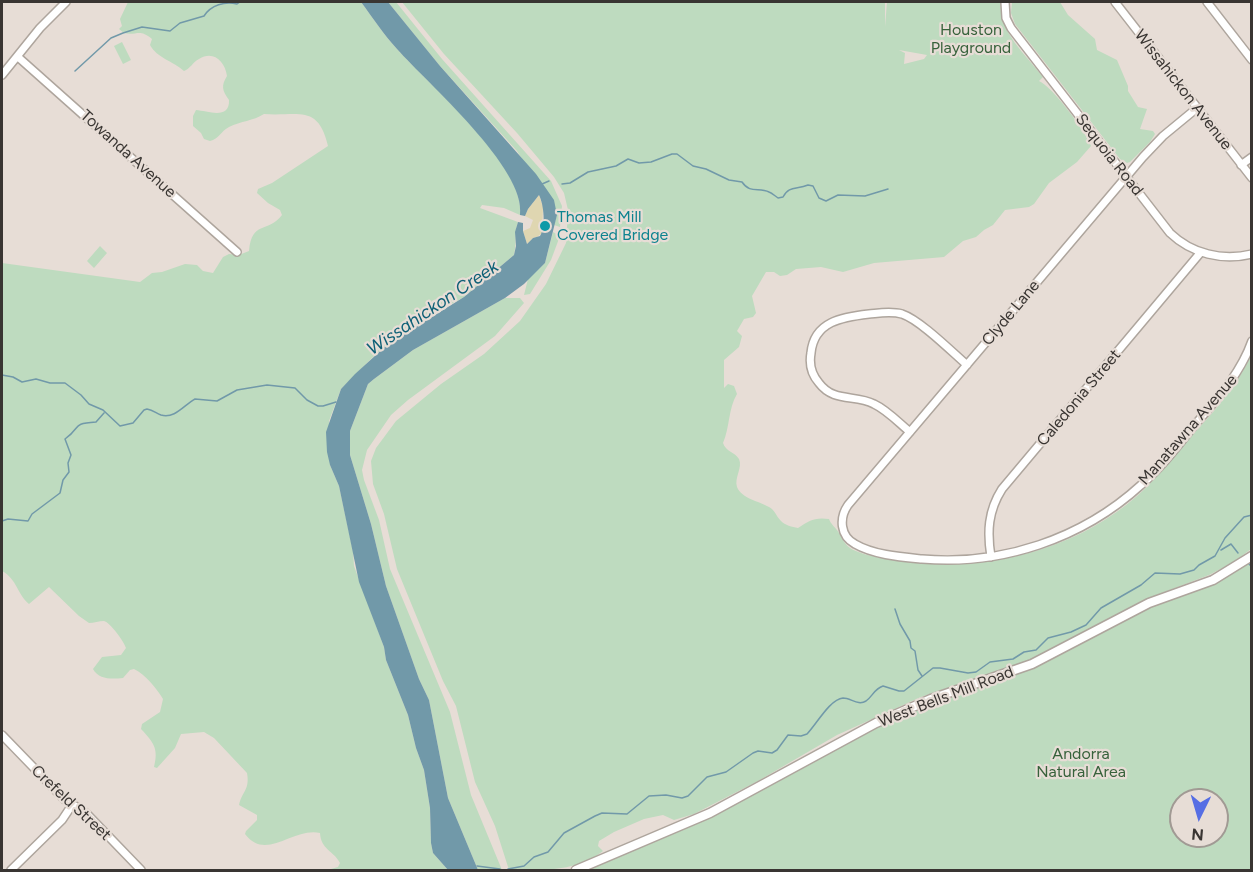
<!DOCTYPE html>
<style>
body{margin:0}
#map{position:relative;width:1253px;height:872px;overflow:hidden;background:#e7ddd6;font-family:Figtree,sans-serif}
canvas{display:block}
.frame{position:absolute;inset:0;border:3px solid #393532;pointer-events:none}
.north{position:absolute;left:1169px;top:788px;width:60px;height:60px;box-sizing:border-box;background:#e7ddd6;border:2px solid #a19a94;border-radius:50%;rotate:185deg;font-size:16px;font-weight:700;line-height:24px;text-align:center;color:#393532}
.north::after{content:'';display:block;margin:auto;width:21px;height:27px;background:#566ee4;clip-path:polygon(50% 0,100% 100%,50% 72%,0 100%)}
</style>
<div id="map">
<canvas width="1253" height="872"></canvas>
<div class="frame"></div>
<div class="north">N</div>
</div>
<script>
const g = document.querySelector('canvas').getContext('2d');
g.lineJoin = 'round';
function paint(path, color) {
  g.fillStyle = color;
  g.fill(path, 'evenodd');
}
function trace(path, color, width, dash) {
  g.strokeStyle = color;
  g.lineWidth = width;
  g.lineCap = dash ? 'butt' : 'round';
  g.setLineDash(dash || []);
  g.stroke(path);
}
function write(font, color, halo, rows, align = 'center') {
  g.font = font + ' Figtree,sans-serif';
  g.lineWidth = 4.5;
  g.setLineDash([]);
  g.textBaseline = 'middle';
  g.strokeStyle = halo;
  g.fillStyle = color;
  for (const [text, x, y, turn = 0] of rows) {
    g.save();
    g.translate(x, y);
    g.rotate((+turn || 0) * Math.PI / 180);
    g.textAlign = isNaN(turn) ? turn : align;
    if (halo) g.strokeText(text, 0, 0);
    g.fillText(text, 0, 0);
    g.restore();
  }
}
paint(new Path2D(`
 M128 2H361C373 18 384 35 397 49 428 84 527 167 520 215L504 208 482 205 480 208 518 222C514 233 517 243 514 255L464 297 432 315 387 345 372 358 341 389 329 421 330 465 339 486 353 551 354 566 384 647 386 660 408 715 416 748 424 770 430 808 431 843 433 853 448 870H322L323 869H331L338 867 340 863C333 850 321 850 320 833 293 827 266 862 245 834L246 831 257 820V815L239 805C242 791 250 790 247 773L214 738 204 732 181 734 175 748 157 768 154 767C159 748 153 742 141 729L142 724 160 712 163 699C157 689 146 675 134 669L130 670 123 678C112 679 99 680 93 669L102 657 121 655 126 648C125 643 110 622 104 621 99 621 94 623 89 623L79 616 49 587 29 604C17 594 17 579 2 571V263L140 282 152 273 162 272 185 264 197 265 203 271 213 273 223 257 229 254 239 255 249 251C252 220 267 234 282 215L280 210 268 203 257 193 258 189 272 183 328 146C318 103 297 117 264 114 253 121 241 121 229 127 221 131 219 139 210 141L204 139 201 133 193 126V116L196 110C208 111 230 120 229 100 222 90 221 86 227 76 225 61 213 50 199 59 193 62 190 69 184 71 173 61 157 58 150 45L152 39C139 28 137 36 124 33L119 29 122 26 120 19Z
 M388 2H396L442 59 551 181 562 206 560 227 554 225 557 215 517 151 440 66Z
 M402 2H885V27L887 2H1001C997 30 1027 56 1043 77L1039 81C1052 86 1086 132 1091 146L1077 162 1049 183 1034 204 1029 207 1005 210 993 225 984 230 976 237 963 241 944 257 874 263 843 272 821 267 796 269 787 275 780 276 774 272H766L752 296 756 313 753 317 744 319 737 331 742 336 739 347 724 360V388L728 384 734 386 737 394C728 409 730 427 723 443 726 452 735 452 739 459 743 467 734 478 737 487 742 499 759 501 769 507 775 510 776 516 781 521 785 525 792 527 798 528 809 521 814 517 829 519 831 524 833 525 837 530 841 535 843 543 850 548 862 556 892 560 907 562 988 571 1074 551 1137 496 1156 480 1169 460 1186 442 1211 415 1235 389 1251 356V549L1234 562 1209 575 1146 599 1027 661 921 697 837 735 758 781 694 814 674 820 663 815 644 819 614 832 599 841 598 846 603 851C578 872 541 870 509 870L495 826 475 782 456 706 443 681 397 569 384 514 373 484 371 461 376 448 396 421 441 384 484 354 520 321 546 284 566 243 568 210 564 193 554 177 517 133 444 54ZM899 50 927 55 924 59 904 64 905 53Z
 M1012 2H1060L1068 15 1095 39 1097 50 1117 60 1128 86V91L1138 107 1147 109 1140 129 1153 131 1155 134 1150 142 1130 162 1127 163 1120 159 1015 24 1011 13Z
 M122 42 131 60 123 64 114 46Z
 M553 232 560 236 551 260 530 294 524 295 528 279 545 263Z
 M100 246 107 253 94 268 87 261Z
 M505 298H520L524 303 495 336 408 400 391 415 367 450 362 470 364 480 379 520 390 569 450 712 471 795 502 870H478L448 798 429 700 419 679 386 586 371 524 350 455V431L368 384 374 379 413 350Z
 M1251 559V870H583L661 836 887 721 956 693 1030 668 1141 610ZM1181 800H1217V836H1181Z`), '#bedbbf');
paint(new Path2D(`
 M539 195 543 207 542 233 537 237 533 238 527 244 523 231 530 228 533 220 525 216 528 209Z`), '#dfd6b1');
paint(new Path2D(`
 M361 2H388L440 66 536 174 554 200 557 215 545 263 524 284 505 298 413 350 374 379 368 384 350 431V455L371 524 386 586 419 679 429 700 448 798 478 870H448L433 853 431 843 430 808 424 770 416 748 408 715 386 660 384 647 359 582 339 486 330 465 327 452 326 432 341 389 355 374 387 345 464 297 514 255 516 246 515 232 518 222 523 223V231L527 244 533 238 540 236C546 227 544 205 539 195L528 209 525 216 520 215C527 169 427 83 397 49 384 35 373 18 361 2Z`), '#7199a9');
trace(new Path2D(`
 M75 71 111 38 123 33 142 27 170 31 180 23 204 16C211 5 225 1 237 4L240 2
 M542 184 549 181
 M562 184 570 183 588 172 616 166 628 159 639 163 651 162 672 154H677L693 166 706 169 729 180 742 182C750 194 759 187 769 192 772 193 775 196 778 198L783 197C789 185 797 190 808 185L813 186 819 198 826 201 838 195 865 196 888 189
 M2 375 13 377 22 382 36 379 50 383H65L81 395 89 404 103 410 120 426 133 423 144 410 147 409C153 410 156 413 161 415 175 419 184 405 195 399L217 401 237 390 267 385 295 388 307 400 318 406H323L336 402
 M2 521 8 519 28 521 32 514 60 493 63 480 69 472 68 463 71 455 65 439C83 426 70 424 96 422L104 413
 M1221 550 1231 544 1238 553
 M1249 564 1252 567
 M895 609 900 624 910 641 911 648 915 651 918 670 922 676
 M477 866 500 869
 M508 869 524 866 534 857 548 852 564 833 595 816 602 813 627 814 649 796 666 795 682 798 688 796 707 777 726 772 753 753 758 751 772 753 777 750 788 735 801 736 807 734C816 725 830 699 843 698 851 698 858 706 866 701 873 696 874 689 883 686L899 691H904L933 668H940L968 673 976 672 990 662 1013 659 1024 652 1036 650 1048 638 1071 632 1086 625 1101 608 1141 585 1155 573 1180 574 1194 570 1199 565 1215 556 1225 538 1244 517 1252 515`), '#7199a9', 1.5);
const minor = new Path2D(`
 M1005 2 1006 18 1011 28 1170 233C1192 254 1222 261 1252 254
 M1115 2 1252 178
 M1207 2 1252 60
 M18 57 237 252
 M2 75 40 28 66 2
 M1197 108 1163 136 1143 157 848 505C839 518 840 536 855 544 874 555 901 557 922 559 1001 566 1082 539 1141 485 1161 468 1177 447 1193 427 1216 400 1240 375 1252 341
 M1241 165 1252 157
 M910 432C899 423 887 410 874 404 855 394 834 403 819 383 812 375 809 364 811 353 814 321 843 317 869 314 880 313 891 311 902 314 920 320 951 351 967 365
 M991 557C987 532 988 511 1002 489L1201 252
 M2 735 64 799 86 813 141 870
 M11 870 62 820 72 805`);
const tertiary = new Path2D(`
 M576 870 710 813 876 723 931 699 1032 664 1149 603 1213 580 1252 556`);
trace(minor, '#aea59d', 10);
trace(tertiary, '#aea59d', 11);
trace(minor, '#fff', 7);
trace(tertiary, '#fff', 8);
for (const [x, y, r, color] of [
 [545,226,6,"#0f9aa8"]
]) {
  const dot = new Path2D();
  dot.arc(x, y, r, 0, 2 * Math.PI);
  g.fillStyle = color;
  g.fill(dot);
  trace(dot, '#e7ddd6', 2);
}
write('16px', '#37623b', '#e7ddd6', [
 ["Houston",971,30],
 ["Playground",971,48],
 ["Andorra",1081,754],
 ["Natural Area",1081,772]
]);
write('16px', '#393532', '#e7ddd6', [
 ["Wissahickon Avenue",1183,90,52],
 ["Towanda Avenue",128,154,42],
 ["Sequoia Road",1109,155,52],
 ["Clyde Lane",1011,313,-50],
 ["Caledonia Street",1079,398,-50],
 ["Manatawna Avenue",1188,430,-49],
 ["West Bells Mill Road",946,697,-21],
 ["Crefeld Street",71,803,43]
]);
write('16px', '#0d838f', '#e7ddd6', [
 ["Thomas Mill",557,217],
 ["Covered Bridge",557,235]
], 'left');
write('italic 18px', '#0f6076', '#e7ddd6', [
 ["Wissahickon Creek",433,308,-34]
]);
</script>
